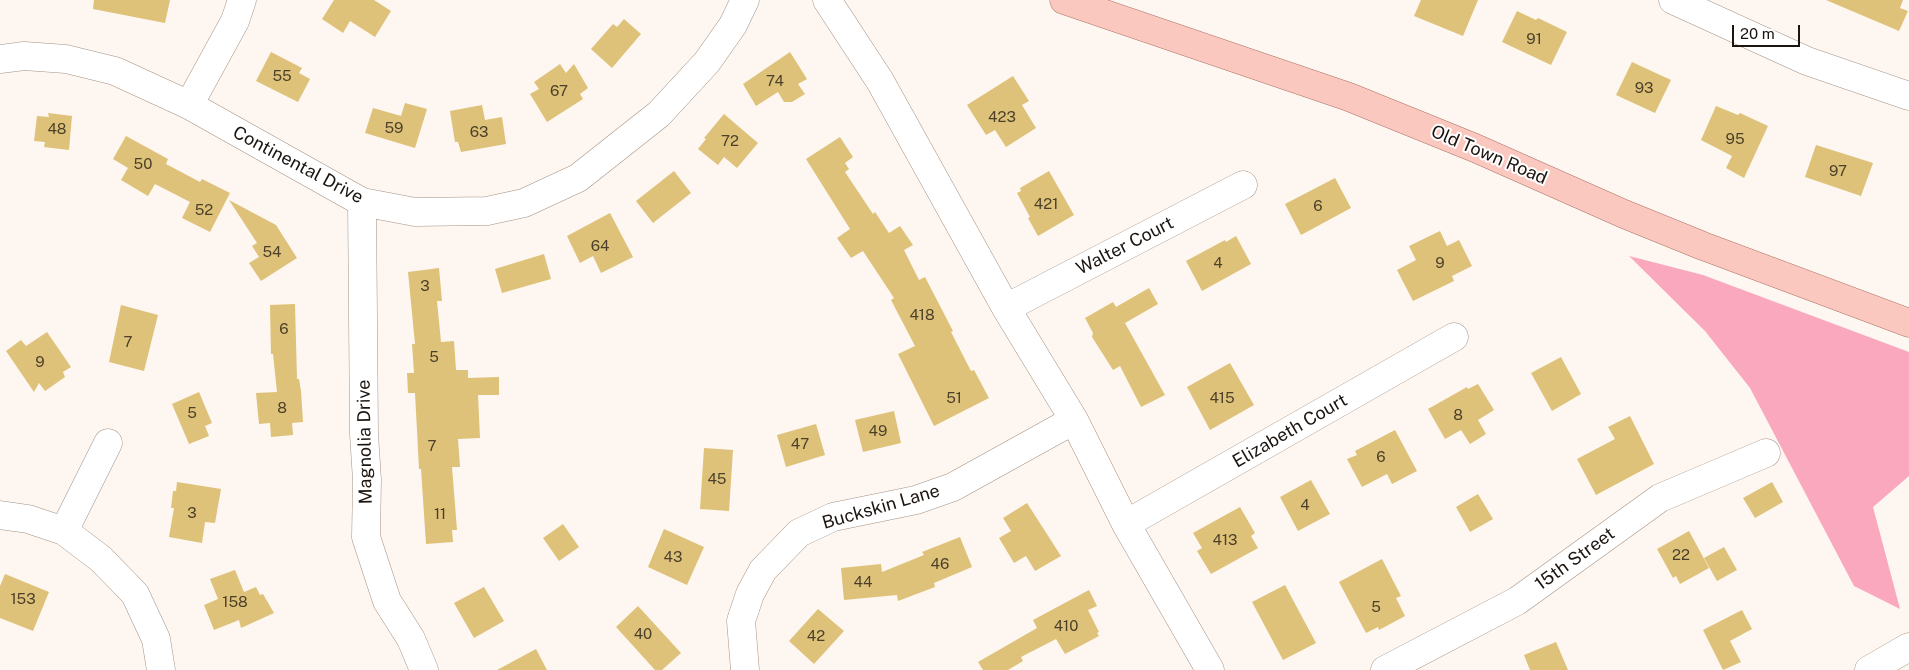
<!DOCTYPE html>
<style>
body{margin:0}
#map{position:relative;width:1909px;height:670px;overflow:hidden;background:#fef6f0;font-family:"Public Sans",sans-serif}
canvas{display:block}
.scale{position:absolute;left:1732px;top:25px;width:68px;height:22px;box-sizing:border-box;border:2px solid #1b140f;border-top:0;padding-left:6px;font-size:15px;line-height:18px;white-space:nowrap;color:#1b140f;-webkit-text-stroke:4px #fff;paint-order:stroke}
</style>
<div id="map">
<canvas width="1909" height="670"></canvas>
<div class="scale">20 m</div>
</div>
<script>
const g = document.querySelector('canvas').getContext('2d');
g.lineJoin = 'round';
function paint(path, color) {
  g.fillStyle = color;
  g.fill(path, 'evenodd');
}
function trace(path, color, width, dash) {
  g.strokeStyle = color;
  g.lineWidth = width;
  g.lineCap = dash ? 'butt' : 'round';
  g.setLineDash(dash || []);
  g.stroke(path);
}
function write(font, color, halo, rows, align = 'center') {
  g.font = font + ' "Public Sans",sans-serif';
  g.lineWidth = 4;
  g.setLineDash([]);
  g.textBaseline = 'middle';
  g.strokeStyle = halo;
  g.fillStyle = color;
  for (const [text, x, y, turn = 0] of rows) {
    g.save();
    g.translate(x, y);
    g.rotate((+turn || 0) * Math.PI / 180);
    g.textAlign = isNaN(turn) ? turn : align;
    if (halo) g.strokeText(text, 0, 0);
    g.fillText(text, 0, 0);
    g.restore();
  }
}
paint(new Path2D(`
 M1629 256 1703 275 1909 352V476L1873 507 1900 609 1854 586 1750 388 1705 331Z`), '#f9a8bd');
paint(new Path2D(`
 M94 0H170L165 23 93 9Z
 M334 0H374L391 11 375 37 350 21 343 33 322 19Z
 M1421 0H1478L1463 36 1414 16Z
 M1826 0H1903L1900 8 1908 11 1899 31Z
 M1517 11 1536 20 1538 18 1567 32 1551 65 1502 42Z
 M624 19 641 34 612 68 591 49 613 24 617 27Z
 M271 52 302 68 299 73 310 79 298 102 256 81Z
 M790 52 807 79 798 84 805 94 792 102H784L778 92 756 106 743 84Z
 M1632 62 1671 80 1655 113 1616 95Z
 M560 64 566 73 574 64 588 88 580 94 583 99 547 122 530 94 539 89 534 82Z
 M1013 76 1029 101 1022 105 1036 128 1006 147 995 130 986 135 967 105Z
 M405 103 427 109 415 148 365 133 373 108 401 116Z
 M482 105 485 120 502 117 506 144 461 152 458 142H455L450 111Z
 M1716 106 1738 115 1740 113 1768 126 1744 178 1726 168 1732 156 1701 140Z
 M48 113 72 116 69 150 44 147 45 142 34 141 37 116 49 117Z
 M724 114 758 143 737 168 724 157 718 165 698 149 706 139 704 138Z
 M126 136 168 159 166 164 200 182 202 179 230 193 210 232 182 218 190 202 155 184 148 196 121 180 128 168 113 159Z
 M840 137 853 157 845 163 849 169 845 172 873 214 875 212 889 233 900 226 913 245 904 250 919 280 925 277 953 331 951 332 971 371 974 370 989 398 934 426 898 354 915 346 891 300 894 298 863 251 851 258 837 238 850 229 806 159Z
 M1816 145 1873 163 1861 196 1805 177Z
 M674 171 691 193 653 223 636 201Z
 M1049 171 1074 215 1038 236 1028 218 1030 217 1017 193 1021 191 1020 188Z
 M1335 178 1351 208 1301 235 1285 204Z
 M229 200 276 225 297 258 261 281 249 263 259 257 252 246 257 243Z
 M610 213 633 257 601 273 593 256 580 263 567 236Z
 M1440 231 1447 246 1459 240 1472 266 1452 276 1454 281 1413 301 1397 270 1416 260 1409 246Z
 M1236 236 1251 264 1202 291 1186 261 1225 240 1226 242Z
 M544 254 551 279 502 293 495 269Z
 M439 268 442 301H437L441 342 454 341 456 370H468V378L499 377V395H478L480 438 458 439 460 467H452L457 530H452L453 542 426 544 421 469H419L415 393H408L407 373H414L412 344H415L408 272Z
 M1149 288 1158 304 1125 323 1165 395 1141 407 1120 366 1113 370 1092 337 1093 333 1085 318 1113 302 1116 307Z
 M295 304 297 379H299L301 391 303 422 292 423 293 435 271 437 270 423 259 424 256 393 277 392 273 354H271L270 305Z
 M121 305 158 315 144 371 109 362Z
 M47 332 71 367 63 372 65 377 45 391 39 383 34 392 6 351 21 340 26 346Z
 M1561 357 1581 394 1552 411 1531 373Z
 M1230 363 1254 405 1210 430 1187 387Z
 M1478 384 1494 410 1478 420 1486 434 1470 444 1461 430 1445 439 1428 409 1467 387 1468 389Z
 M199 392 212 423 205 426 209 436 189 444 172 404Z
 M894 411 901 443 863 452 855 420Z
 M1630 416 1654 464 1596 495 1577 459 1615 439 1608 427Z
 M816 424 825 455 786 467 777 435Z
 M1395 430 1417 471 1392 484 1387 474 1362 487 1347 459 1357 455 1355 451Z
 M704 448 733 450 729 511 700 509Z
 M1311 480 1330 514 1298 531 1280 497Z
 M177 482 221 489 215 523 205 522 202 543 169 537 174 508H171L173 491H176Z
 M1772 482 1783 502 1755 518 1743 498Z
 M1478 494 1493 519 1470 532 1456 507Z
 M1027 503 1061 556 1035 571 1026 556 1014 563 999 538 1011 531 1003 518Z
 M1240 507 1255 533 1251 536 1258 548 1211 574 1197 551 1202 548 1193 533Z
 M563 524 579 547 559 561 543 538Z
 M664 529 704 547 687 585 648 567Z
 M1689 531 1709 568 1680 584 1676 576 1673 578 1657 549Z
 M960 537 972 567 934 583 935 587 898 601 897 595 844 600 841 568 881 564 882 572 924 555 922 552Z
 M1724 547 1737 570 1717 581 1704 558Z
 M1382 559 1401 596 1396 598 1405 616 1379 630 1378 627 1366 633 1339 582Z
 M235 570 244 592 256 587 260 595 263 594 274 613 241 628 239 620 214 630 204 605 218 599 210 579Z
 M5 574 49 592 33 631 0 618V586Z
 M1285 585 1316 643 1283 660 1252 602Z
 M484 587 504 621 474 638 454 603Z
 M1089 590 1097 606 1088 610 1099 632 1097 633 1099 636 1065 654 1056 639 1021 657 1023 661 1008 670H983L978 662 1037 628 1033 620Z
 M638 606 681 653 662 670H655L616 627Z
 M818 609 844 631 814 664 789 641Z
 M1742 610 1752 629 1730 641 1741 662 1723 670 1703 630Z
 M1556 642 1568 670H1530L1524 655Z
 M536 649 547 670H497Z`), '#dec279');
const minor = new Path2D(`
 M827 0 880 81 1006 308 1074 420 1126 524 1210 670
 M1673 0 1807 61 1909 96
 M0 59 24 56 66 59 115 71 189 105 362 202 415 212 487 211 524 203 578 178 659 114 707 62 733 25 745 0
 M189 105 235 21 242 0
 M362 202 364 434 367 480 366 537 387 601 411 639 424 670
 M1006 308 1243 185
 M0 515 28 519 64 531 101 559 135 594 156 639 161 670
 M1126 524 1454 337
 M64 531 108 443
 M745 670 741 621 750 594 763 570 799 533 833 517 916 500 953 487 1074 420
 M1385 670 1517 601 1660 498 1766 453
 M1869 670 1909 647`);
const major = new Path2D(`
 M1064 0 1349 97 1475 148 1624 214 1703 246 1909 323`);
trace(minor, '#a49284', 29);
trace(major, '#ab7265', 29);
trace(minor, '#fff', 28);
trace(major, '#fbc8bf', 28);
write('15px', '#4c402a', null, [
 ["91",1534,39],
 ["55",282,76],
 ["74",775,81],
 ["93",1644,88],
 ["67",559,91],
 ["423",1002,117],
 ["59",394,128],
 ["48",57,129],
 ["63",479,132],
 ["95",1735,139],
 ["72",730,141],
 ["50",143,164],
 ["97",1838,171],
 ["421",1046,204],
 ["6",1318,206],
 ["52",204,210],
 ["64",600,246],
 ["54",272,252],
 ["4",1218,263],
 ["9",1440,263],
 ["3",425,286],
 ["418",922,315],
 ["6",284,329],
 ["7",128,342],
 ["5",434,357],
 ["9",40,362],
 ["51",954,398],
 ["415",1222,398],
 ["8",282,408],
 ["5",192,413],
 ["8",1458,415],
 ["49",878,431],
 ["47",800,444],
 ["7",432,446],
 ["6",1381,457],
 ["45",717,479],
 ["4",1305,505],
 ["3",192,513],
 ["11",440,514],
 ["413",1225,540],
 ["22",1681,555],
 ["43",673,557],
 ["46",940,564],
 ["44",863,582],
 ["153",23,599],
 ["158",235,602],
 ["5",1376,607],
 ["410",1066,626],
 ["40",643,634],
 ["42",816,636]
]);
write('18px', '#1b140f', '#fff', [
 ["Old Town Road",1489,155,23],
 ["Continental Drive",298,165,28],
 ["Walter Court",1125,246,-27],
 ["Elizabeth Court",1290,431,-30],
 ["Magnolia Drive",365,442,-91],
 ["Buckskin Lane",881,507,-16],
 ["15th Street",1575,559,-36]
]);
</script>
